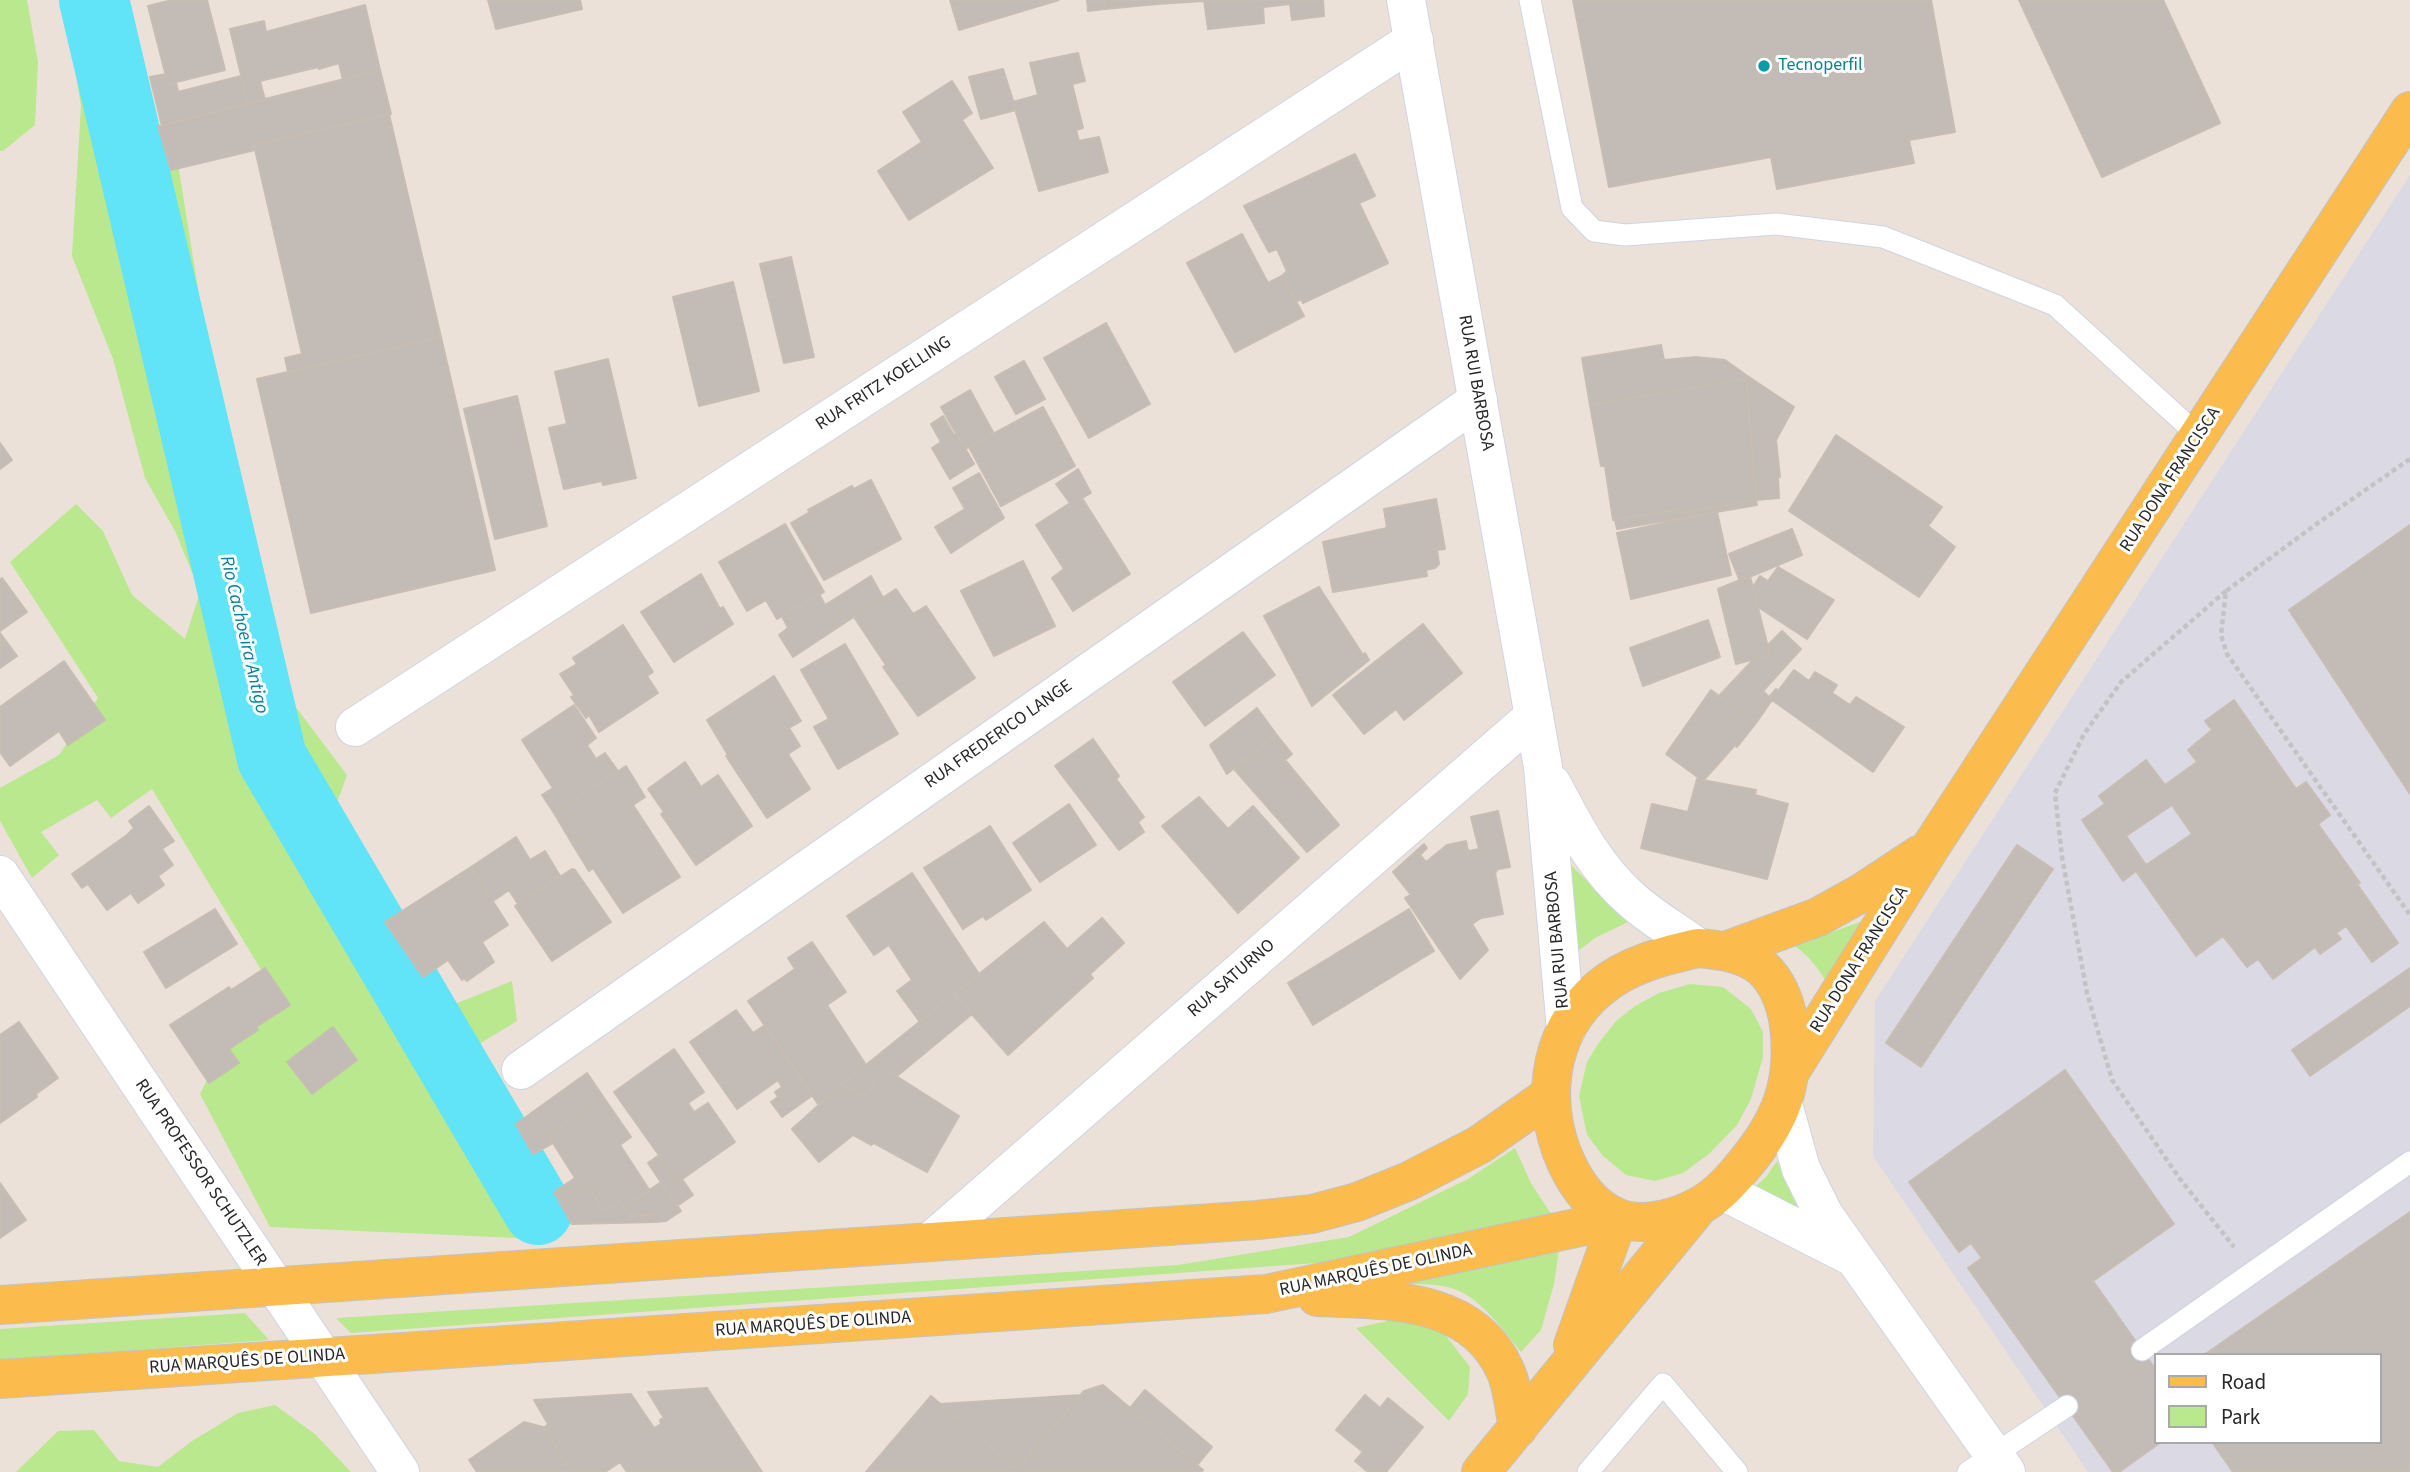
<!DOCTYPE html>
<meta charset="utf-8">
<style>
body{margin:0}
#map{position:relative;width:2410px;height:1472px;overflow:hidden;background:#ece1d8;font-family:"Source Sans 3",sans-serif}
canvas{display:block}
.legend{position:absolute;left:2154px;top:1353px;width:228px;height:91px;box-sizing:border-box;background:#fff;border:2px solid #a9a9a9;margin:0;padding:9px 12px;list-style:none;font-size:21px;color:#282828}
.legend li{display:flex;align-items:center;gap:14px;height:35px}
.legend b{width:35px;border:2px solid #a9a9a9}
</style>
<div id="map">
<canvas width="2410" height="1472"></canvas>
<ul class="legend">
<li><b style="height:9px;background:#fbbc4d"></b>Road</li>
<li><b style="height:19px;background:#b9e88f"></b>Park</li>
</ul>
</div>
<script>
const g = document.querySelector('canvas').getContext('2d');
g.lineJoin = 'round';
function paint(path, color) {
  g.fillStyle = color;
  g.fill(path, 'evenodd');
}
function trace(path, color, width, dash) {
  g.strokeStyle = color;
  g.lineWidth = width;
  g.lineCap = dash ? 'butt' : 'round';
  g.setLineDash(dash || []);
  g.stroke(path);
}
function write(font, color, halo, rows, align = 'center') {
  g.font = font + ' "Source Sans 3",sans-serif';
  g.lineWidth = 6;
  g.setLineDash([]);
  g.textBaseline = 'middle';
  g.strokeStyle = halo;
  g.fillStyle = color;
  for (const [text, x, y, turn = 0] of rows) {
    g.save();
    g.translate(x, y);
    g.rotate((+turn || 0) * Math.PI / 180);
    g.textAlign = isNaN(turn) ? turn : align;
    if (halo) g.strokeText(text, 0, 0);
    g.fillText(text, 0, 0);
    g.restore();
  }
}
paint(new Path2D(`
 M2410 175V1472H2088L1873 1156 1875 1001ZM2156 1355H2380V1442H2156Z`), '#dbd9e3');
paint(new Path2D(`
 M0 0H27L38 62 35 125 3 151H0Z
 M68 0H112L151 163 177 158 201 307 222 474 250 600 292 702 347 775 327 830 355 910 399 976 450 1006 512 981 517 1021 471 1049 476 1105 540 1239 270 1227 200 1094 225 1044 278 998 152 789 111 818 97 800 41 832 59 855 32 878 0 821V788L59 755 98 698 10 562 76 504 103 531 132 595 185 639 200 592 175 531 145 478 113 359 72 256 81 106 68 27Z
 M1561 855 1628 922 1595 938 1569 958Z
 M1873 917 1831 992C1822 972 1812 959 1795 946Z
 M1690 984 1723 987 1751 1009 1763 1032V1057L1751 1099 1737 1125 1709 1154 1683 1173 1655 1181 1626 1175 1603 1156 1587 1135 1579 1096 1587 1062 1598 1044 1616 1021 1635 1006 1659 993Z
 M1515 1148 1531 1183 1553 1217 1316 1263 351 1333 336 1318 1178 1265 1349 1237 1468 1179Z
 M1777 1161 1799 1211 1755 1187 1767 1176Z
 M1559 1249 1554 1284 1541 1330 1521 1352C1502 1329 1478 1293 1447 1287 1426 1282 1397 1285 1375 1284Z
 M245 1313 269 1340 0 1360V1329Z
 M1392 1320 1440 1328 1470 1367 1468 1394 1449 1421 1356 1328Z
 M275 1405 315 1434 351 1472H16L58 1431 94 1430 119 1461 158 1467 192 1441 238 1413Z`), '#b9e88f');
trace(new Path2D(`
 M94 0 272 758 538 1210`), '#61e3f8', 70);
const building = new Path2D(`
 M172 0H207L225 70 168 84 148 6Z
 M488 0H580L582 9 496 29Z
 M950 0H1059L959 30Z
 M1087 0H1104L1105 9 1088 11Z
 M1104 0H1157V4L1105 9Z
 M1157 0H1204V1L1157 4Z
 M1204 0H1323L1324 16 1292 20 1290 4 1263 7 1264 23 1208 29Z
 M1573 0H1931L1955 132 1909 140 1914 163 1777 189 1771 157 1609 187Z
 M2019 0H2163L2220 123 2102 177Z
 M365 5 380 70 343 80 339 63 319 69 318 67 260 81 265 100 248 104 230 29 264 21 266 32Z
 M1078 53 1085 81 1072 84 1083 128 1076 130 1079 141 1099 137 1108 172 1039 191 1013 102 1038 95 1030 63Z
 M1003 69 1016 110 981 119 969 77Z
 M380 70 391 114 254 145 255 150 171 170 158 126Z
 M166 74 168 84 176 82 178 92 241 76 248 104 162 126 150 77Z
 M952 81 972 113 962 120 993 168 909 220 878 171 922 142 903 112Z
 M389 114 441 337 288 372 285 358 302 354 254 145Z
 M1355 154 1375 196 1359 203 1388 263 1303 303 1301 299 1296 302 1282 276 1287 271 1277 249 1269 252 1244 206Z
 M1242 234 1268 283 1282 276 1304 316 1235 352 1187 263Z
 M791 257 814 357 784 363 760 264Z
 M733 282 759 391 699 406 673 297Z
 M1106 323 1150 404 1089 438 1044 358Z
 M441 337 495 570 311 613 257 379Z
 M1661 345 1664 360 1696 357 1725 360 1746 375V379L1590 405 1582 358Z
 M608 359 636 478 603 485 602 481 564 489 549 428 567 424 555 372Z
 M1024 361 1045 399 1016 414 995 377Z
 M1746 375 1794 407 1776 440 1780 477H1778L1779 498 1756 500Z
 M1746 379 1756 500 1681 513 1680 509 1613 520 1605 466H1601L1590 405Z
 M970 390 994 434 965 449 941 407Z
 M517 396 547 526 495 539 464 409Z
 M1043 407 1075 466 1001 506 969 447Z
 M943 416 954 435 957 434 974 464 950 479 932 448 941 442 931 424Z
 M1836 435 1942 507 1928 526 1955 547 1919 597 1789 511Z
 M0 443 12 460 0 469Z
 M1078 469 1091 493 1082 498 1130 574 1073 611 1052 578 1064 569 1036 525 1070 503 1056 484Z
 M979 473 1004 518 951 553 935 527 965 509 953 488Z
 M871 480 901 539 824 580 791 523 810 512 808 510 852 486 854 489Z
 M1436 499 1445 549 1437 550 1439 564 1435 568 1426 570 1427 576 1333 592 1323 542 1387 528 1384 509Z
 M1756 500 1757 505 1617 529 1615 520 1680 509 1681 513Z
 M1717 512 1731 575 1631 599 1617 533Z
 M785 524 824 592 777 619 766 600 747 611 719 562Z
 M2410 525V794L2289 610Z
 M1792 529 1802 555 1740 581 1729 554Z
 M1023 561 1055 626 994 656 961 591Z
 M1778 567 1834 600 1807 639 1758 607 1753 587 1760 576 1768 581Z
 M701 574 720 609 723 607 733 624 674 662 641 612Z
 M871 576 883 598 846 622 833 600Z
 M1750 576 1770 655 1736 664 1718 589Z
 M2 578 27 612 0 631V580Z
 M1319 587 1363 655 1365 653 1369 660 1312 706 1264 616Z
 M896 589 913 614 926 606 975 678 918 716 883 667 886 665 854 617Z
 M819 594 825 605 833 600 846 622 793 657 779 635 788 628 782 616Z
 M1708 620 1720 657 1643 686 1630 648Z
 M1423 624 1462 673 1404 720 1396 709 1364 734 1333 695Z
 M623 625 653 672 647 676 658 693 599 732 589 715 586 718 571 697 574 695 560 674 577 664 573 658Z
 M1782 631 1801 649 1763 691 1772 700 1756 723 1719 696 1754 659 1770 655 1768 645Z
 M1243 632 1275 675 1205 726 1173 682Z
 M0 633 17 656 0 668Z
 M845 644 898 734 838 769 814 727 829 719 801 670Z
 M64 661 105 720 68 745 59 731 10 766 0 752V707Z
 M1794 670 1809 681 1815 672 1837 685 1832 693 1850 705 1856 697 1904 727 1873 772 1772 700 1770 696 1776 689 1778 691Z
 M774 676 801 721 789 728 800 746 788 754 810 789 767 818 726 756 728 755 707 720Z
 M1711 690 1756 723 1737 747 1735 745 1703 781 1666 754Z
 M2234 700 2296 789 2306 782 2330 815 2318 824 2360 883 2357 884 2398 943 2372 962 2346 926 2336 933 2341 939 2320 954 2315 947 2273 979 2258 959 2247 967 2223 936 2196 956 2136 871 2123 881 2082 820 2105 804 2099 796 2146 760 2165 785 2197 762 2188 750 2212 730 2205 721ZM2172 805 2192 834 2146 865 2126 836Z
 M574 705 596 738 587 745 596 759 605 753 618 771 554 813 542 795 553 788 522 740Z
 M1257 708 1276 734 1227 774 1210 745Z
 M1276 734 1292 754 1285 760 1339 825 1307 852 1234 769Z
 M1093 739 1119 776 1116 779 1144 817 1138 822 1144 832 1119 850 1055 766Z
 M685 762 701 787 718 775 752 826 696 865 661 814 664 812 648 789Z
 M626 766 645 797 573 845 554 813Z
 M1697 779 1756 790 1755 795 1788 804 1767 879 1641 848 1652 804 1688 812Z
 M1199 797 1228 829 1253 806 1299 858 1238 913 1162 826Z
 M1069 804 1096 845 1040 882 1013 843Z
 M633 805 680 877 623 913 593 868 589 871 573 845Z
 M149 806 174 841 162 849 173 865 158 876 164 885 138 903 131 893 107 910 88 884 82 888 72 874 127 835 134 828 129 821Z
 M1498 811 1510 867 1498 869 1495 873 1503 914 1481 918 1472 924 1488 950 1460 979 1405 898 1411 895 1393 872 1424 844 1427 848 1420 855 1426 862 1447 845 1466 841 1468 851 1479 849 1471 817Z
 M990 826 1031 890 986 920 983 916 963 929 924 868Z
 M516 837 530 860 545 851 560 876 518 904 509 890 493 901 471 867Z
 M2017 845 2053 869 1921 1067 1886 1043Z
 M471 867 508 925 482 942 494 962 467 981 464 978 462 980 448 960 423 977 385 922Z
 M572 869 575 870 611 922 552 961 515 906Z
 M912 873 979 974 920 1022 897 991 912 980 889 945 874 955 847 916Z
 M215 909 237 944 166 988 144 952Z
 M1409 909 1434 951 1313 1025 1288 983Z
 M1102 918 1124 943 1090 974 1093 978 1008 1055 954 994 1044 922 1067 949Z
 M812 942 846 992 827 1005 866 1065 818 1104 748 1001 795 969 788 958Z
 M265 968 290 1005 256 1027 258 1030 229 1049 239 1063 209 1083 170 1025 229 987 231 990Z
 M2410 968V1006L2310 1076 2292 1050Z
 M954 994 972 1014 897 1076 882 1067 866 1096 841 1085Z
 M736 1010 753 1033 765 1025 813 1095 782 1117 771 1102 778 1097 775 1092 782 1087 778 1080 737 1109 690 1042Z
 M19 1022 58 1078 36 1094 37 1097 0 1123V1035Z
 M333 1027 357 1060 312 1094 287 1062Z
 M674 1049 704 1092 688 1103 694 1112 708 1103 735 1142 678 1182 614 1092Z
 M882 1067 959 1116 927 1172 874 1143 871 1145 853 1135 819 1162 792 1129 841 1085 866 1096Z
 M2065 1070 2174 1224 2093 1281 2156 1370V1442H2161L2119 1472H2113L1968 1268 1982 1258 1971 1243 1959 1252 1909 1182Z
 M587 1073 604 1098 548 1135 553 1143 533 1154 516 1124Z
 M604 1098 631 1137 620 1145 650 1191 624 1208 620 1201 604 1212 585 1181 558 1199 554 1192 575 1178 548 1135Z
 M659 1155 678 1182 682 1179 693 1195 677 1206 648 1163Z
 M585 1181 604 1212 620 1201 630 1216 653 1215 655 1222 572 1224 558 1199Z
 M661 1182 681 1211 666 1221 655 1222 653 1215 630 1216 624 1208Z
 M0 1183 26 1220 0 1238Z
 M2410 1212V1472H2233L2212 1442H2380V1355H2204Z
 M1103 1385 1203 1470 1201 1472H866L931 1396 1017 1469 1084 1391Z
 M707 1388 762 1472H627L620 1462 605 1472H573L544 1428 548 1424 534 1400 631 1394 654 1428 661 1424 660 1420 664 1418 648 1392Z
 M1145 1390 1212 1447 1197 1465 1130 1408Z
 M1081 1395 1017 1469 940 1404Z
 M1365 1395 1380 1408 1388 1398 1423 1427 1386 1472H1368L1355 1461 1363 1452 1336 1430Z
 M524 1422 543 1427 573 1472H477L469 1460Z`);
paint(building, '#c3bbb5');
trace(building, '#c7bdb2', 2);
const lane = new Path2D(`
 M1530 0 1572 208 1594 231 1625 235 1776 224 1883 237 2055 305 2200 437
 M2142 1350 2410 1162
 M1588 1472 1663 1384 1737 1472
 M1968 1472 2067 1406`);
const street = new Path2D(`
 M355 727 1414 40
 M0 875 400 1472
 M521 1070 1478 400
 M930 1242 1534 716`);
const secondary = new Path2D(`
 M1406 0 1543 767 1566 1030
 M1552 784C1574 826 1595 868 1632 900 1652 918 1677 932 1698 948
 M1783 1104 1801 1169 1824 1215 2006 1472
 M1723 1191 1849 1255`);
const primary = new Path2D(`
 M1698 948C1719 950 1736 952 1754 962 1775 974 1786 1002 1789 1025 1796 1083 1781 1121 1744 1165 1722 1192 1707 1206 1673 1217 1656 1222 1633 1225 1616 1217 1597 1209 1582 1192 1572 1174 1538 1113 1544 1032 1601 987 1629 964 1664 956 1698 948Z
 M1728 950 1818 917 1863 892 1919 855
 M1790 1072 1930 848 2410 111
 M1317 1297C1385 1300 1472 1296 1505 1370 1513 1387 1514 1409 1518 1428
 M0 1305 1257 1220 1312 1214 1357 1202 1409 1181 1479 1145 1549 1096
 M1573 1345 1618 1219
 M0 1379 1266 1294 1618 1219
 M1481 1472 1696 1210`);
trace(lane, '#cdd4e3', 23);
trace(street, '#cdd4e3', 40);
trace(secondary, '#cdd4e3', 40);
trace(primary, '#c3c3c3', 40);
trace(new Path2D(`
 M2410 459 2315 525 2226 591 2221 635 2227 654 2410 915
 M2226 591 2121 682 2084 734 2055 793 2062 857 2087 993 2112 1080 2180 1179 2234 1247`), '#c3c3c3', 4.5, [5, 3.5]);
trace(lane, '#fff', 21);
trace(street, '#fff', 38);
trace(secondary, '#fff', 38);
trace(primary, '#fbbc4d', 38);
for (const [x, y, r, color] of [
 [1764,66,7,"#0f9aa8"]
]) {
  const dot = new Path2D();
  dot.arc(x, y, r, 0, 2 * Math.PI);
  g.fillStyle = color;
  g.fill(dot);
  trace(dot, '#fff', 2.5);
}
write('18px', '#0d838f', '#fff', [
 ["Tecnoperfil",1778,66]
], 'left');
write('18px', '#282828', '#fff', [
 ["RUA RUI BARBOSA",1475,383,80],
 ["RUA FRITZ KOELLING",884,384,-33],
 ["RUA DONA FRANCISCA",2171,480,-57],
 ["RUA FREDERICO LANGE",999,735,-35],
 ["RUA RUI BARBOSA",1558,940,-95],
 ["RUA DONA FRANCISCA",1860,960,-58],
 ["RUA SATURNO",1232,979,-41],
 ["RUA PROFESSOR SCHUTZLER",200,1173,56],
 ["RUA MARQUÊS DE OLINDA",1376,1271,-12],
 ["RUA MARQUÊS DE OLINDA",813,1325,-4],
 ["RUA MARQUÊS DE OLINDA",247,1362,-4]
]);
write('italic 19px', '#037fa1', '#fff', [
 ["Rio Cachoeira Antigo",243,635,77]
]);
</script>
